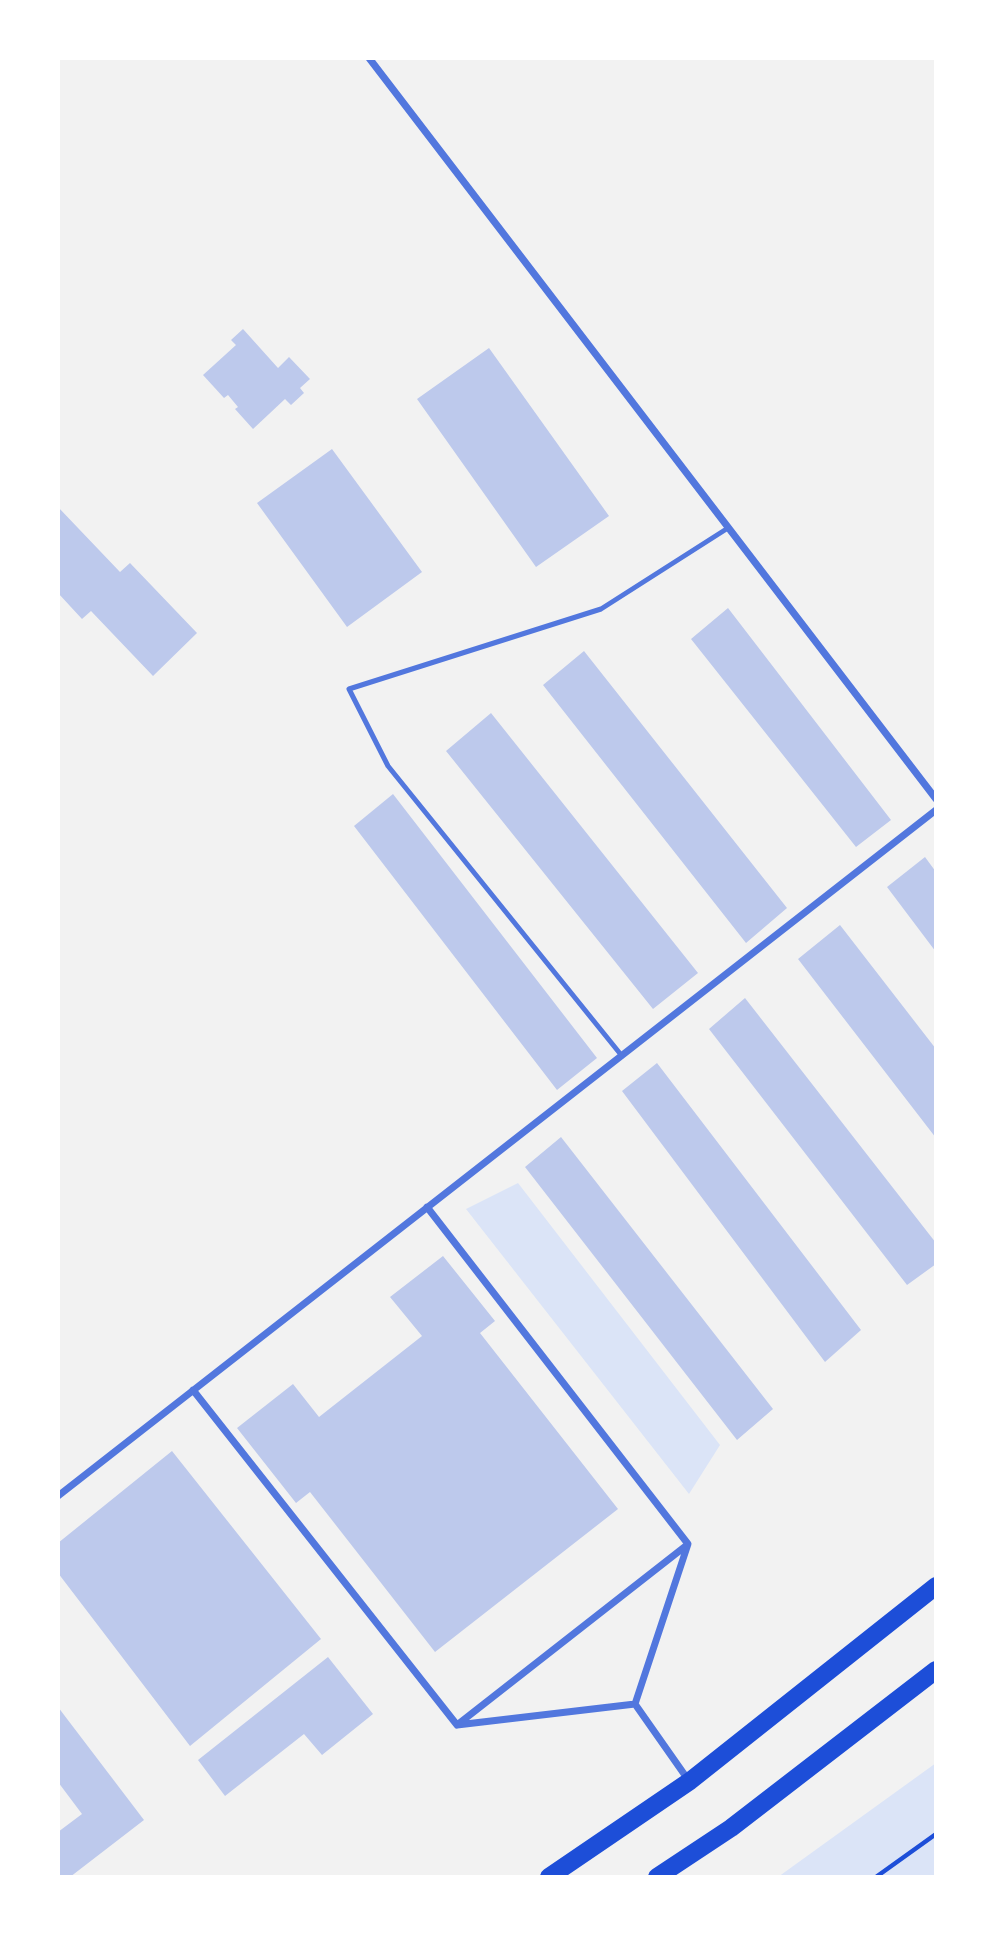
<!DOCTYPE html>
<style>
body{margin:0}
#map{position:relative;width:994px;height:1935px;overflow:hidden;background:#f2f2f2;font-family:"Archivo Narrow",sans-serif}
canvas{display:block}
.frame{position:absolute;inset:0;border:60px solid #fff;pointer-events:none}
</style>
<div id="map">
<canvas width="994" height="1935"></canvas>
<div class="frame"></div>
</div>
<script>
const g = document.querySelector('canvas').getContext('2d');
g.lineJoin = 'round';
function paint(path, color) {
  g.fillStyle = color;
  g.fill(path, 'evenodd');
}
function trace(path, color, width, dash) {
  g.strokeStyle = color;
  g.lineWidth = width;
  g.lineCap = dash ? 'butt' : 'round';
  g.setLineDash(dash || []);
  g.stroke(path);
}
paint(new Path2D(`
 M518 1183 720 1445 689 1494 466 1209Z
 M936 1763V1877H778Z`), '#dbe4f7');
paint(new Path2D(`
 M243 329 278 368 289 357 310 379 300 388 304 393 291 405 285 399 253 429 235 409 238 407 228 395 224 398 203 375 236 345 231 340Z
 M489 348 609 516 536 567 417 399Z
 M332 449 422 572 347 627 257 503Z
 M58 507 120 572 130 563 197 633 153 676 91 611 82 619 58 593Z
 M728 608 891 820 856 847 691 639Z
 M584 651 787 908 746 943 543 685Z
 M491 713 698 973 653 1009 446 751Z
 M393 794 597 1058 557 1090 354 826Z
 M925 857 936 872V952L887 887Z
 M840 925 936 1049V1138L798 959Z
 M745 998 936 1243V1264L907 1285 709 1029Z
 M657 1063 861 1330 825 1362 622 1091Z
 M561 1137 773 1409 737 1440 525 1167Z
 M443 1256 495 1321 480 1333 618 1509 435 1652 310 1492 296 1503 237 1428 293 1384 319 1417 422 1336 390 1297Z
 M172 1451 321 1639 190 1746 58 1573V1543Z
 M328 1657 373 1714 322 1755 304 1734 225 1796 198 1760Z
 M58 1707 144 1820 70 1877H58V1832L82 1814 58 1782Z`), '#bdc9ec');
trace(new Path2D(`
 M876 1877 936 1834`), '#1d4ed8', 4.5);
trace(new Path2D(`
 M622 1056 388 766 349 689 601 609 728 528`), '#5277de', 5);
trace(new Path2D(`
 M369 58 936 799
 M193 1390 457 1725 635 1704 688 1544 427 1207
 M58 1496 936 810
 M635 1704 689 1781
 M457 1725 687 1545`), '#5277de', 7);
trace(new Path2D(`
 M549 1877 690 1781 936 1586
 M657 1877 731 1828 936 1670`), '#1d4ed8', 18);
</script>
